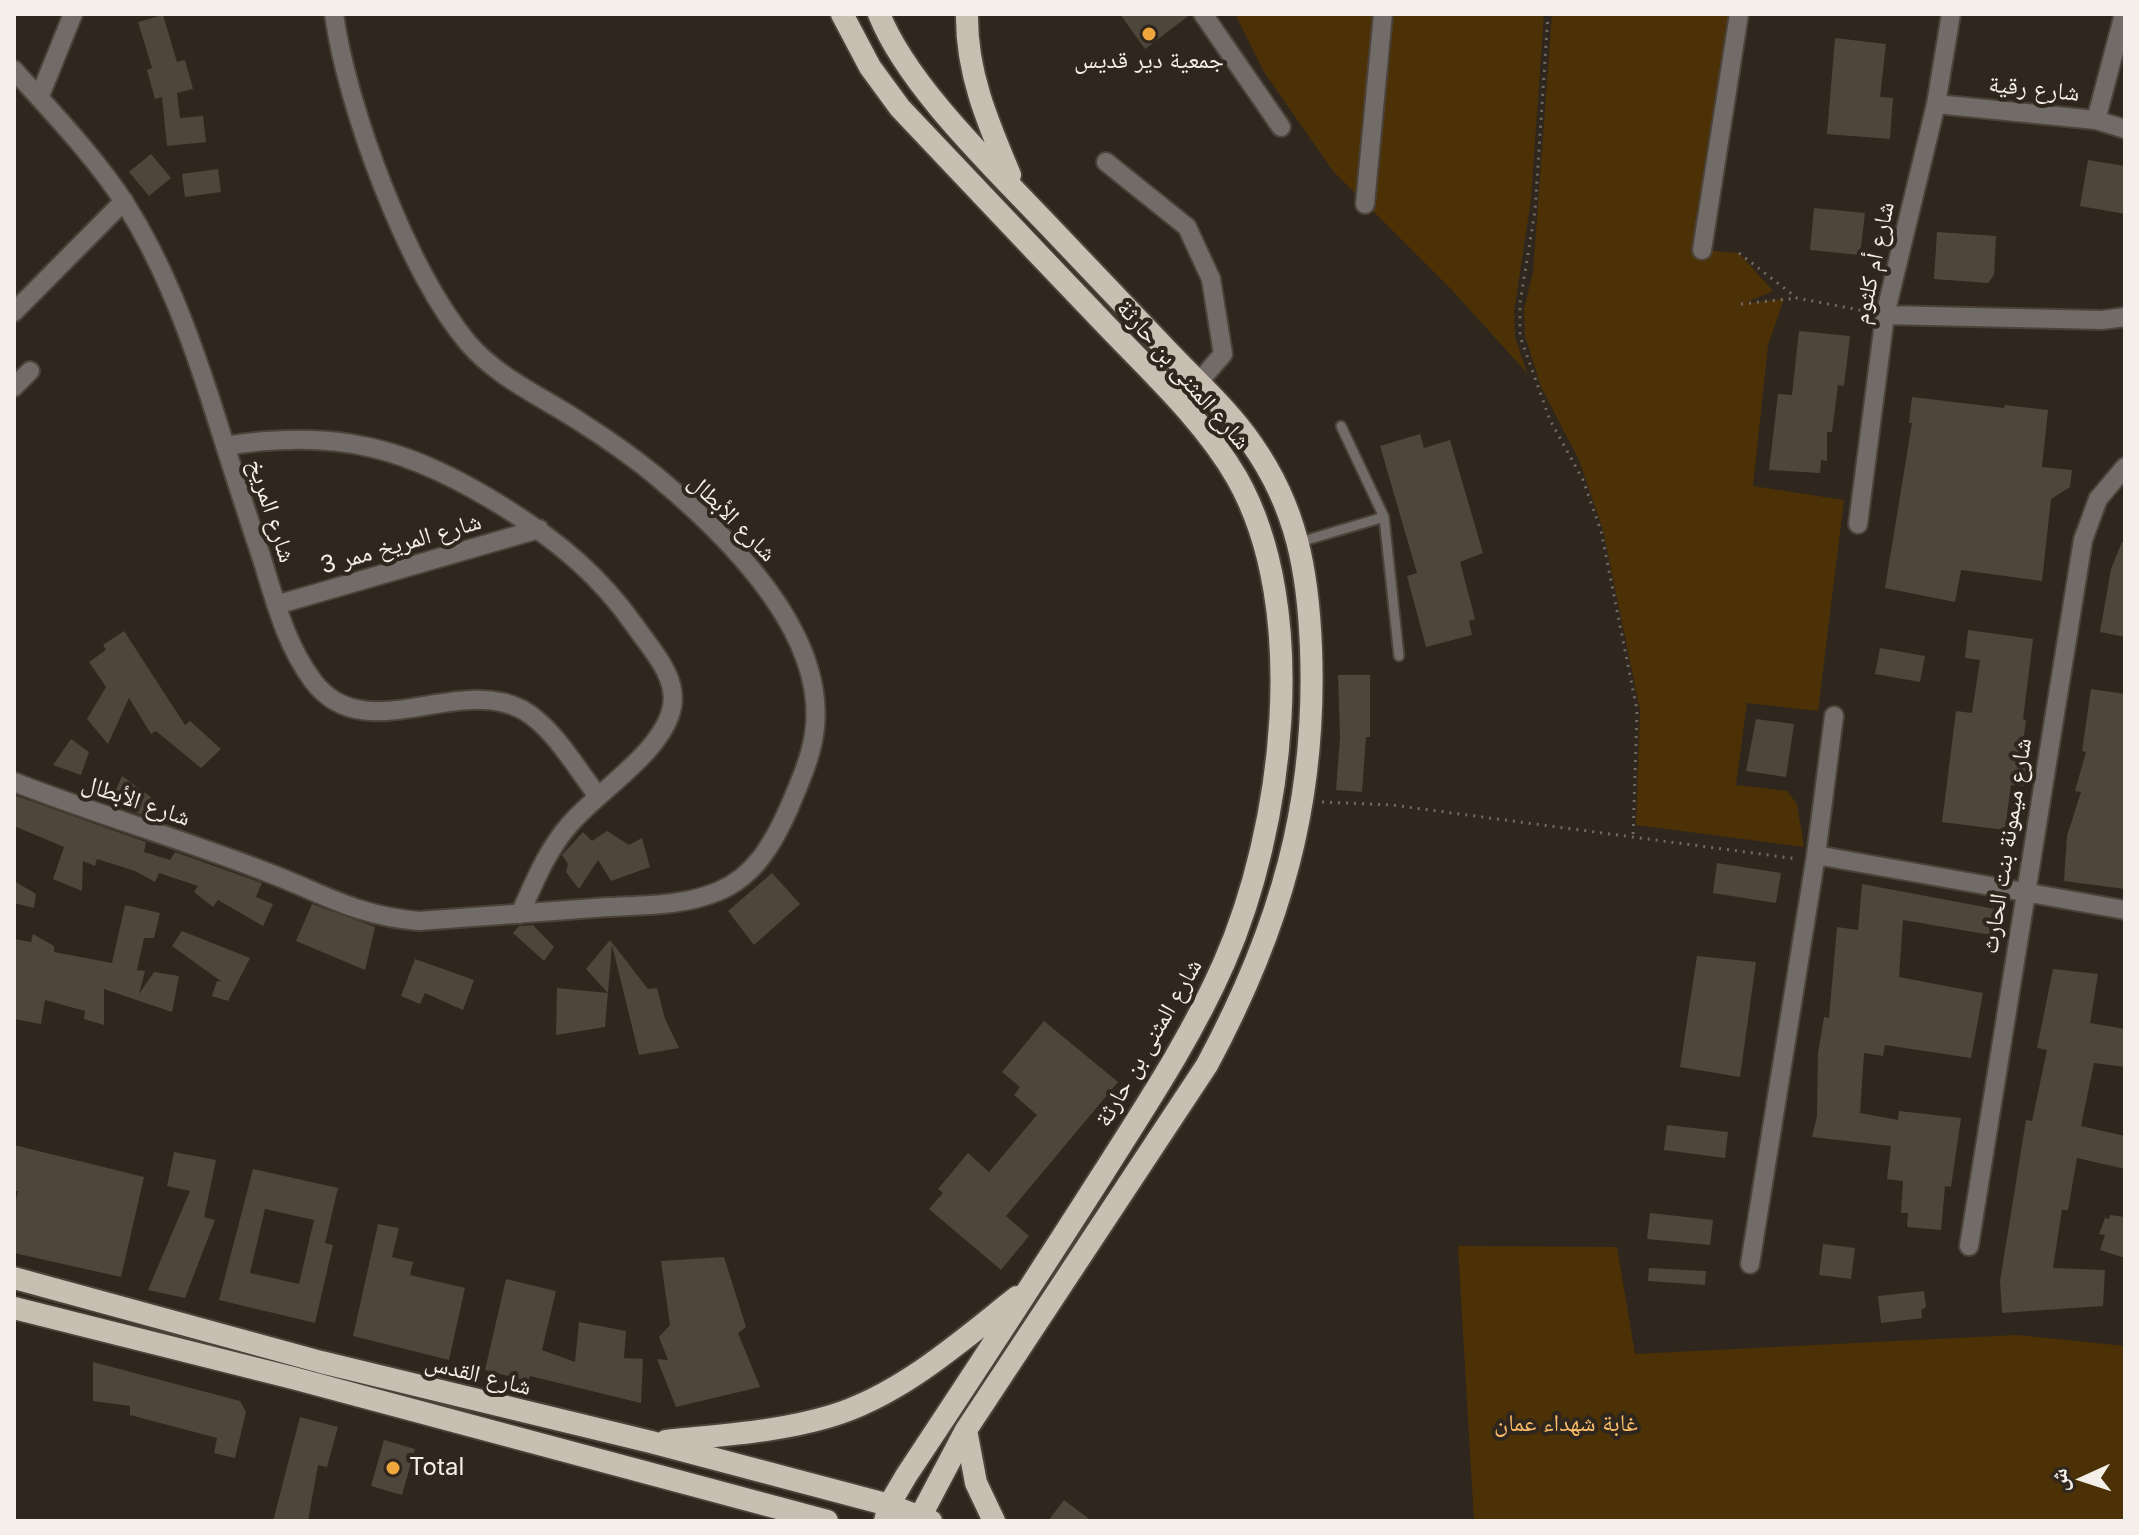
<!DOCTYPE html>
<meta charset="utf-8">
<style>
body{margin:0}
#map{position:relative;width:2139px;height:1535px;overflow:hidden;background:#2f271e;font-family:Inter,"Noto Naskh Arabic",sans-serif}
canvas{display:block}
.frame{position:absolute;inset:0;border:16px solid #f4efe8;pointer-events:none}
.north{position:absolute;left:2043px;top:1439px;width:80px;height:80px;-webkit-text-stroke:6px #2f271e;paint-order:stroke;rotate:267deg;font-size:22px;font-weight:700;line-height:32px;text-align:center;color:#f4efe8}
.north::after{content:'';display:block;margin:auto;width:28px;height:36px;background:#f4efe8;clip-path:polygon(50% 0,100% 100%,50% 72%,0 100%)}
</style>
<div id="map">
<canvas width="2139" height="1535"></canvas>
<div class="frame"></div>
<div class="north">ش</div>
</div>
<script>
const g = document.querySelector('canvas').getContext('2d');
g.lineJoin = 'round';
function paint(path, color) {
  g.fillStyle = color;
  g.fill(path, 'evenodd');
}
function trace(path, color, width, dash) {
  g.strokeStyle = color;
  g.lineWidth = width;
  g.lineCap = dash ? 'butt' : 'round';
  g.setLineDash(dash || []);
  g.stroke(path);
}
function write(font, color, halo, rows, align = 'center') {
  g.font = font + ' Inter,"Noto Naskh Arabic",sans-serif';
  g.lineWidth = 8;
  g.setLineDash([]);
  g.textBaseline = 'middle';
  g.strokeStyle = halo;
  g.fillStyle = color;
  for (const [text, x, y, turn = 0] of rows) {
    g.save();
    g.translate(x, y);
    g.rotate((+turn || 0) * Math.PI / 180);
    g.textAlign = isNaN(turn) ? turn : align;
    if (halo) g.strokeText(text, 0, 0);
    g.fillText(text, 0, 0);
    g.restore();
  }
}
paint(new Path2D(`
 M1235 14H1544L1531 199 1514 312 1515 337 1527 373 1451 289 1333 171 1264 72Z
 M1552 14H1733L1702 250 1739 253 1773 291 1745 303 1784 299 1768 345 1753 486 1844 500 1818 711 1747 703 1736 785 1787 791 1797 804 1804 847 1636 825 1640 710 1603 530 1579 460 1541 387 1525 336 1524 309 1533 272Z
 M1458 1246 1617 1247 1635 1354 2017 1335 2125 1346V1521H1474Z`), '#4c3106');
paint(new Path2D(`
 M1120 14H1191L1145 49Z
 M163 15 177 62 185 60 193 89 177 93 180 118 203 116 206 142 167 146 162 97 155 99 147 70 152 68 138 22Z
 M1835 38 1886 44 1880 97 1893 98 1890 139 1827 134Z
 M151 154 171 178 149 196 129 172Z
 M2088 160 2125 166V214L2080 206Z
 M218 169 221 192 185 197 182 174Z
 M1814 208 1865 213 1860 255 1810 250Z
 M1937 232 1996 236 1994 275 1988 283 1934 279Z
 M1799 331 1850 336 1844 386 1838 385 1832 432H1827V461L1821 460 1820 473 1769 470 1778 394 1792 395Z
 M1912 397 2004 408 2005 405 2048 410 2042 467 2072 470 2070 487 2051 499 2042 581 1961 570 1955 602 1885 588 1912 423H1909Z
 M1420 434 1424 448 1450 440 1483 553 1460 562 1475 619 1469 621 1472 635 1426 647 1407 576 1417 573 1380 446Z
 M2122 542H2125V637L2100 632 2111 569Z
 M1968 630 2033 639 2023 719 2026 720 2021 760 2027 761 2024 786 2011 785 2005 830 1942 822 1956 711 1972 713 1980 660 1965 658Z
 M124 631 185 725 190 721 221 749 201 768 156 731 151 734 129 698 108 744 87 719 106 687 89 662 106 650 103 645Z
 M1880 648 1925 656 1920 682 1875 674Z
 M1338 675H1370V737H1366L1362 792 1336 790 1340 737Z
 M2091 689 2125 694V889L2064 881 2067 836 2081 792 2075 791 2086 752 2082 751Z
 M1756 719 1794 724 1786 777 1746 771Z
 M71 739 89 752 81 775 53 765Z
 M122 776 151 797 143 815 110 804Z
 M14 795 146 842 144 852 170 860 175 852 262 883 256 897 273 904 263 926 218 900 213 907 194 892 198 886 159 873 155 882 135 871 97 859 95 866 83 861 82 891 53 879 64 847 14 826Z
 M607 831 629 845 642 838 650 867 611 881 598 860 579 889 566 872 568 864 562 855 583 832 592 841Z
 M1717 863 1781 873 1776 903 1713 893Z
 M772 873 800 904 754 945 728 911Z
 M14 881 36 894 34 908 14 903Z
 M1862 884 1995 909 1991 935 1903 920 1899 977 1983 993 1971 1058 1885 1045 1883 1056 1864 1053 1860 1113 1898 1120 1899 1111 1961 1118 1951 1187 1945 1186 1941 1230 1907 1227 1908 1213H1901L1903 1181 1887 1179 1891 1146 1812 1137 1817 1116 1818 1053 1824 1017 1829 1018 1837 927 1858 930Z
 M312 904 375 927 365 970 296 941Z
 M125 905 160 913 154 938H144L137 970 145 971 139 994 154 972 179 976 172 1012 104 989V1025L84 1019 85 1011 45 1000 41 1024 14 1019V939L31 942 33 934 54 946V952L112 963Z
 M533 925 554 947 544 961 513 933 519 926Z
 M182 931 250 958 228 1001 212 996 217 981 222 982 172 946Z
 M610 940 648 989 657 988 665 1019 679 1048 639 1055 612 945 605 1027 556 1035 557 988 608 993 586 969Z
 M1697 956 1756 962 1740 1077 1680 1067Z
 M415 959 474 980 463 1010 425 993 420 1004 401 996Z
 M2053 969 2098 974 2090 1023 2125 1029V1067L2094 1063 2081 1126 2125 1136V1169L2077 1158 2068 1210H2062L2053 1268 2105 1270 2103 1306 2002 1313 2000 1281 2026 1120 2032 1121 2047 1050 2037 1048Z
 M1044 1021 1118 1082 1006 1216 1029 1236 1001 1270 929 1209 943 1193 938 1189 968 1153 989 1172 1037 1115 1014 1095 1020 1087 1002 1072Z
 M1667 1125 1728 1132 1725 1158 1664 1150Z
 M14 1145 144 1177 121 1277 14 1253V1209L18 1191H14Z
 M174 1152 216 1160 204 1217 215 1220 185 1298 148 1290 190 1191 167 1186Z
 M253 1169 338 1188 325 1243 333 1245 315 1323 219 1300ZM265 1209 314 1220 299 1284 250 1273Z
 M1650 1213 1713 1220 1710 1245 1647 1239Z
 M2110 1215 2125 1217V1258L2100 1250 2105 1235 2099 1234 2105 1218 2109 1219Z
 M378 1224 399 1228 392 1257 413 1262 410 1275 465 1288 449 1360 353 1336Z
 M1823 1244 1855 1248 1851 1279 1819 1275Z
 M724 1257 746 1327 738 1333 760 1387 676 1407 657 1359 668 1360 659 1337 670 1325 661 1261Z
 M1649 1268 1706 1271 1705 1285 1648 1281Z
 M506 1279 556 1291 542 1350 575 1362 579 1322 626 1331 624 1358 643 1359 641 1403 530 1376 528 1381 485 1370Z
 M1924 1291 1926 1307 1921 1310 1922 1318 1881 1323 1878 1296Z
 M93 1362 240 1401 246 1412 235 1458 214 1453 217 1438 130 1415V1406L93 1401Z
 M300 1417 338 1427 327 1467 318 1465 308 1521H273Z
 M384 1440 415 1449 402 1495 371 1486Z
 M1064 1500 1092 1521H1048Z`), '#4e463b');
const service = new Path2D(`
 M1341 426 1384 517 1399 656
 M1300 542 1384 517`);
const minor = new Path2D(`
 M1203 14 1281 127
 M14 70C51 111 97 159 126 205 164 265 188 331 210 398 227 452 244 505 262 559 275 601 286 645 313 681 365 750 456 674 523 710 554 728 576 768 598 796
 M39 98 73 14
 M1936 104 2096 120 2125 129
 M2096 120 2124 14
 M1106 162 1187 227 1211 279 1223 354 1199 382
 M1365 204 1383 14
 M1702 250 1739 14
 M14 312 124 201
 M1885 315 2102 320 2125 317
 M14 387 30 371
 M225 446C339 428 410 448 507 509 559 542 600 576 635 626 651 649 678 677 672 707 663 752 599 790 570 824 547 850 534 883 520 914
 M1858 524 1885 315 1936 104 1951 14
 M276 605 539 529
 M14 782C98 815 185 840 269 873 324 894 357 916 419 921 482 916 545 912 608 907 645 905 684 906 719 891 755 876 774 842 789 808 799 784 810 760 814 735 830 634 727 535 656 476 633 457 607 439 582 423 543 397 499 379 468 343 407 270 347 108 334 14
 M1816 855 2125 910
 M1969 1246 2083 540 2098 499 2125 467
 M1750 1264 1816 855 1834 716`);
const trunk = new Path2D(`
 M842 14 870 67 900 108C969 181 1037 253 1106 325 1151 372 1204 421 1237 478 1311 609 1283 829 1224 963 1192 1036 1147 1104 1104 1172 1039 1274 973 1375 906 1476L889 1505 885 1521
 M879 14C907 85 993 167 1047 224 1087 266 1126 307 1166 349 1195 380 1228 409 1252 444 1297 508 1308 572 1311 648 1317 803 1280 929 1207 1065L966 1430 918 1521
 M967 14C966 72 988 123 1010 175
 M14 1278 321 1362 651 1442 889 1505 931 1521
 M14 1308 293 1378 827 1521
 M966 1430 976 1483 994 1521
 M666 1441C721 1435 778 1432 831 1416 901 1395 961 1341 1017 1297`);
trace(service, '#4b433a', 13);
trace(minor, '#4b433a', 22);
trace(trunk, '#4b433a', 26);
trace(new Path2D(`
 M1548 14 1535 211 1520 303V336L1550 420 1583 480 1601 531 1637 710 1633 837
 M1739 253 1797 298 1870 312
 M1741 304 1797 298
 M1322 802 1392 805 1798 859`), '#726b62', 3, [2, 6]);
trace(service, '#716c67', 9);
trace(minor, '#716c67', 18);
trace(trunk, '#c8beb2', 22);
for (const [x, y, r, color] of [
 [1149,34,8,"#efa73d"],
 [393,1468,8,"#efa73d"]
]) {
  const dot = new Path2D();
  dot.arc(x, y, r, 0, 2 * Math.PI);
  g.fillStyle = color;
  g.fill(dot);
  trace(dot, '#2f271e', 3);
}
write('24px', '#f4efe8', '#2f271e', [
 ["جمعية دير قديس",1149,61],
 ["Total",409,1468,"left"]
]);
write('24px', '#f4efe8', '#2f271e', [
 ["شارع رقية",2034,89,6],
 ["شارع أم كلثوم",1874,263,-78],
 ["شارع المثنى بن حارثة",1183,375,49],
 ["شارع المريخ",271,511,72],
 ["شارع الأبطال",732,518,45],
 ["شارع المريخ ممر 3",401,544,-16],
 ["شارع الأبطال",136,801,19],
 ["شارع ميمونة بنت الحارث",2007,846,-81],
 ["شارع المثنى بن حارثة",1149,1043,-60],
 ["شارع القدس",478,1375,14]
]);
write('24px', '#fabc69', '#2f271e', [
 ["غابة شهداء عمان",1566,1424]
]);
</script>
